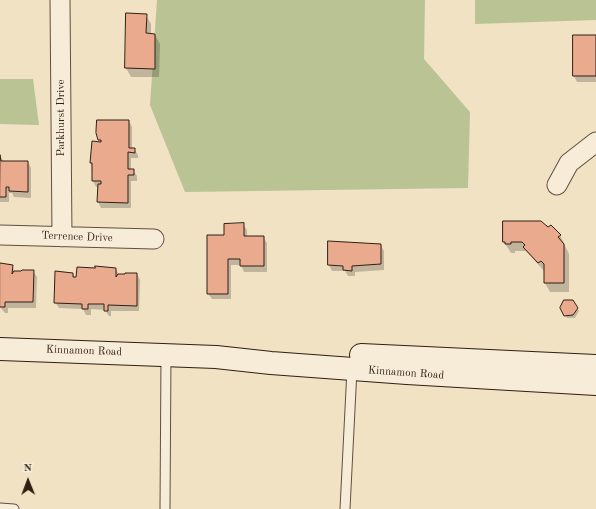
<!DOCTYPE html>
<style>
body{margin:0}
#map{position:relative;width:596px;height:509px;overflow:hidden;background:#f1e2c3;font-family:"Old Standard TT",serif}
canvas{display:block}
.north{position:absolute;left:8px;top:461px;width:40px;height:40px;-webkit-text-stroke:3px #f6ecd8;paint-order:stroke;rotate:359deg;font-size:11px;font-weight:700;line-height:16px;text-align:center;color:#311e14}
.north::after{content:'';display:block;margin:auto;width:14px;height:18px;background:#311e14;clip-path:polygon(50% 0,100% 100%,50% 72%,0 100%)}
</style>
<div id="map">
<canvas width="596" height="509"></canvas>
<div class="north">N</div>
</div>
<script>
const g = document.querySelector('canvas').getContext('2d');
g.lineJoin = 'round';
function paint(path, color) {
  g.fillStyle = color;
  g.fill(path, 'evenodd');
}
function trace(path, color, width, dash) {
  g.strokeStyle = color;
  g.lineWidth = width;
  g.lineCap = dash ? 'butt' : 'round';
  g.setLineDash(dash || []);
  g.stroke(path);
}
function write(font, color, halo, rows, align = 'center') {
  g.font = font + ' "Old Standard TT",serif';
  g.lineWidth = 3;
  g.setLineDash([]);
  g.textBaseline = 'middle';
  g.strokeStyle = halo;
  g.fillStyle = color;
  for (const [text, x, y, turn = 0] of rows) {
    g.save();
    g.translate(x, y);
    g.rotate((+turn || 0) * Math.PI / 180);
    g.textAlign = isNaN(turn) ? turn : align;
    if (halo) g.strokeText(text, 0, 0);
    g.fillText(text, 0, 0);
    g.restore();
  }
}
paint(new Path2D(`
 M157 0H425L424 59 470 112 468 188 185 192 150 105Z
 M475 0H596V20L475 24Z
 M0 79H33L39 125 0 124Z`), '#b9c394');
paint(new Path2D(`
 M146 15 151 24V34L155 35 160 44 159 77H131L126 68Z
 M574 36H596V82H577L574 76Z
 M129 121 132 127V149H134L138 155V158H131V170H133L137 176V181H131V208H101L98 202 99 187H96L93 181 91 162 101 143 99 140Z
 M0 156 4 162H28L31 168V198L14 197 12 193H9V202H0Z
 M243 224 247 230V237H263L267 243V272H244L241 265H231V299H212L208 293 225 236Z
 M548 229 560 235 569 254V292H550L545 283V272L526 251H515V253H511L504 242Z
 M381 245 384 251V270L355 272V276H348L345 271H332L329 265Z
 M0 264 12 266 15 272 33 271 37 277 36 308H8V313H5L0 307Z
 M116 269 119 275 137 274 140 280 139 311H111V316H109L105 310 91 309V315H86L83 309 59 308 55 302 73 274 75 278Z
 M572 301 579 311 575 318H567L561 308Z`), '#0003');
const building = new Path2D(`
 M126 13 147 14 146 33 155 34V69L125 68Z
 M573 35H596V76H573Z
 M97 120H129V148H135V153L128 152V169H134V175H128V203L97 202 98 184H101V181H92V163H90L92 141 101 142V140H98L96 133Z
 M0 155 1 161H28V192L9 191V187H6V197H0Z
 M503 221H541L548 227 551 225 561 235 558 237 564 244V283H544V264L541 261 538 263 523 247 525 245 522 242H511V244H505V242H503Z
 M244 223V236H264V266H240V259H228V294H207V235H224V224Z
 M328 241 381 244V264L352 266V271L343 270V266L328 265Z
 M0 263 13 265 12 274 14 271H21L22 270H34L33 302H5V307H0Z
 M95 266 116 268V277L118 274H125V273H137V306L108 305V311H104V304H88V309H82V304L54 303 55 271 73 273V277H76L77 267 95 268Z
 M564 300H573L578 308 573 315 564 316 560 308Z`);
paint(building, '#e9aa8e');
trace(building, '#311e14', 1);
const lane = new Path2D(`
 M0 508 14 509
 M165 509 166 354
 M345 509 352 369`);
const street = new Path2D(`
 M60 0 62 237
 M557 185 569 163 596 142
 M0 235 154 239`);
const secondary = new Path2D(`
 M0 349 216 357 271 363 407 373 596 384
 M361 355 596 366`);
trace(lane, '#614f40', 11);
trace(street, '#614f40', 21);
trace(secondary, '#311e14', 24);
trace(lane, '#f6ecd8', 9);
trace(street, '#f6ecd8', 19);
trace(secondary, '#f6ecd8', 22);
write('11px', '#311e14', '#f6ecd8', [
 ["Parkhurst Drive",61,118,-90],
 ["Terrence Drive",77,237,2],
 ["Kinnamon Road",84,351,2],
 ["Kinnamon Road",406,373,4]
]);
</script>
